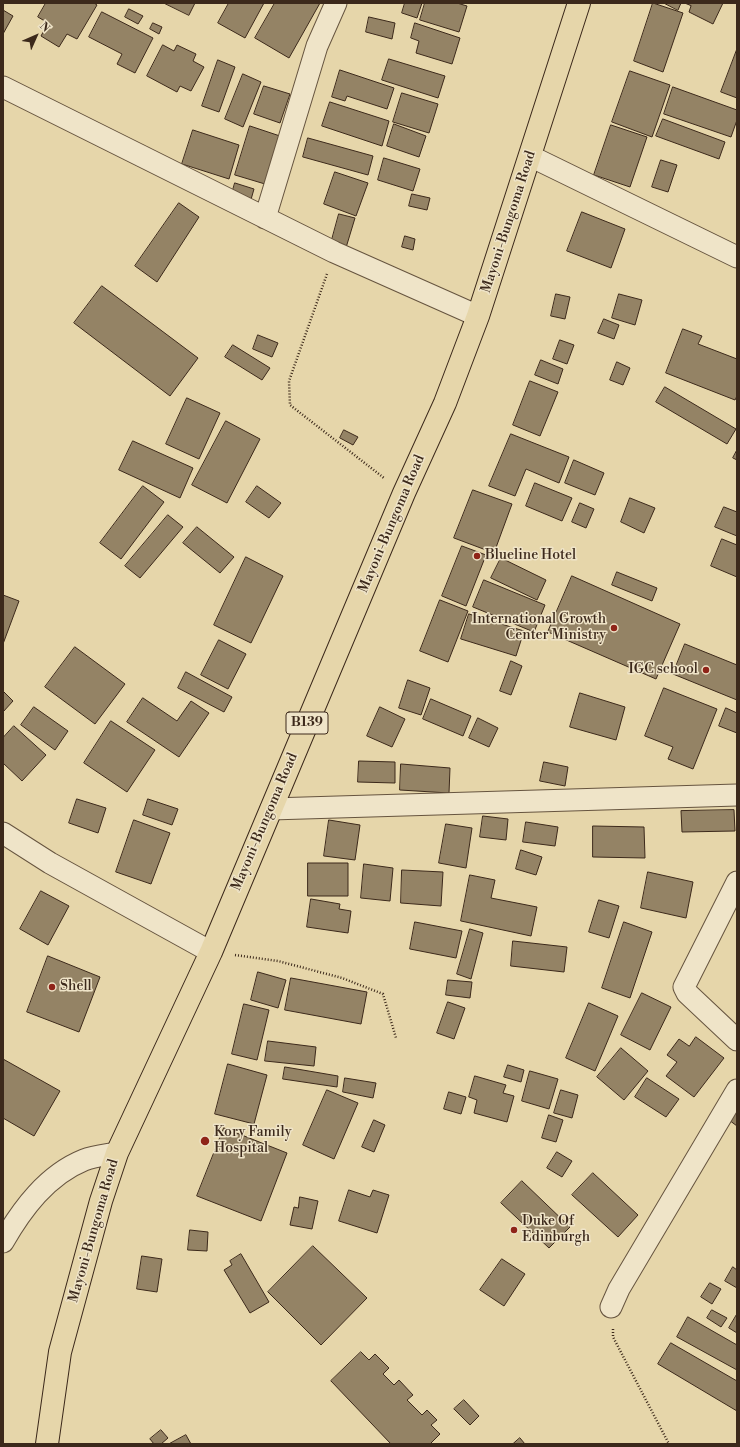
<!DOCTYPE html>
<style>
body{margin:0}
#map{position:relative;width:740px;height:1447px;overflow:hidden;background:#e6d6aa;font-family:"Libre Bodoni",serif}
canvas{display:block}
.frame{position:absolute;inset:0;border:4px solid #3c291b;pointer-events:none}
.north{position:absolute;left:16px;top:16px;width:40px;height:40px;-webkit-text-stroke:3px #efe4c8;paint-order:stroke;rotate:45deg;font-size:11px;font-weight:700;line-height:16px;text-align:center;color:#3c291b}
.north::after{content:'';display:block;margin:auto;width:14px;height:18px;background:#3c291b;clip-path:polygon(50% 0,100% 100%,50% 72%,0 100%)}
</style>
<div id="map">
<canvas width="740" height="1447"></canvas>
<div class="frame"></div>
<div class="north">N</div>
</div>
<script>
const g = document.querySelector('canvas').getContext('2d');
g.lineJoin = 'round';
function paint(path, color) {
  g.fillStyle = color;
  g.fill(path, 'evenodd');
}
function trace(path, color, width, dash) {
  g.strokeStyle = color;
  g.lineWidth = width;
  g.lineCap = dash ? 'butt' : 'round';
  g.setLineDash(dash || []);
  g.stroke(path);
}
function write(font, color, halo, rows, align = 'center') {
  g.font = font + ' "Libre Bodoni",serif';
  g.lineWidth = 3;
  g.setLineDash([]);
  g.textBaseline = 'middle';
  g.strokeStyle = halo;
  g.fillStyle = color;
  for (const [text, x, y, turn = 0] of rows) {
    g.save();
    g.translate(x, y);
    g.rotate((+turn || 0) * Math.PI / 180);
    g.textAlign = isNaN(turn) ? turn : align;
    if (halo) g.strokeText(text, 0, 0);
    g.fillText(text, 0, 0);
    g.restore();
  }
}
const building = new Path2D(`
 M46 3H94L97 5 77 39 67 34 59 47 41 36 48 23 38 17Z
 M164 3H195L189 15Z
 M229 3H264L245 38 218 23Z
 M275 3H320L289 58 255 38Z
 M405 3H422L417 18 402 13Z
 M425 3H457L467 6 459 32 420 20Z
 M653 3 683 13 663 72 634 61Z
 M664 3H681L678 10Z
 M685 3H723L713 24 689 12 691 6Z
 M129 9 143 16 138 24 125 17Z
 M3 10 13 16 3 34Z
 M102 12 153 38 135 73 117 64 122 54 89 37Z
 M369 17 395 23 392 39 366 32Z
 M153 23 162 27 159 34 150 29Z
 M415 23 460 38 452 64 416 53 419 41 411 38Z
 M163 45 174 51 177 45 196 54 193 61 204 67 191 91 180 86 177 92 147 76Z
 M737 49V98L721 92Z
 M389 59 445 76 438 98 382 80Z
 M218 60 235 67 219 112 202 106Z
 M340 70 394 88 387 109 347 96 345 101 332 97Z
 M630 71 670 85 652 137 612 122Z
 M243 74 261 82 243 127 225 119Z
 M264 86 290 94 280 123 254 114Z
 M673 87 737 110V120L731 137 664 114Z
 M402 93 438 104 429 133 393 122Z
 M330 102 389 121 382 146 322 126Z
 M663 119 725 142 719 159 656 136Z
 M394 124 426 136 419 157 387 146Z
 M611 125 647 137 630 187 594 175Z
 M250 126 280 136 265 184 235 175Z
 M193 130 239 145 229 179 182 164Z
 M308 138 373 156 368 175 303 157Z
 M384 158 420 169 413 191 378 180Z
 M661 160 677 165 668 192 652 187Z
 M335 172 368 183 356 216 324 204Z
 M235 183 254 189 250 203 231 197Z
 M412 194 430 198 427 210 409 206Z
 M179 203 199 217 157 282 135 266Z
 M582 212 625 229 611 268 567 251Z
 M339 214 355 218 345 251 330 247Z
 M405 236 415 239 413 250 402 247Z
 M102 286 198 358 170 396 74 323Z
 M556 294 570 297 565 319 551 316Z
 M619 294 642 300 635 325 612 318Z
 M604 319 619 325 614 339 598 333Z
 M683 329 702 336 698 344 737 359V396L735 400 666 373Z
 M258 335 278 343 272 357 253 349Z
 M560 340 574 345 567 364 553 359Z
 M233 345 270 368 262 380 225 357Z
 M541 360 563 369 558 384 535 375Z
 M617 362 630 368 623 385 610 380Z
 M530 381 558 392 540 436 513 425Z
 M665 387 736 429 727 444 656 402Z
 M187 398 220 413 199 459 166 444Z
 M226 421 260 439 227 503 192 485Z
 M344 430 358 437 353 445 340 438Z
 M511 434 569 457 559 483 526 469 515 496 489 486Z
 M133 441 193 468 180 498 119 470Z
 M737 450V460L733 458Z
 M574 460 604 473 595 495 565 483Z
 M535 483 572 498 562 521 526 506Z
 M143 486 164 502 121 559 100 543Z
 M257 486 281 503 269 518 246 502Z
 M473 490 512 504 494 553 454 538Z
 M630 498 655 508 644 533 621 522Z
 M580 503 594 509 586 528 572 522Z
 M724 507 737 512V536L715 527Z
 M168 515 183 527 140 578 125 566Z
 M197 527 234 557 220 573 183 543Z
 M722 539 737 545V577L711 566Z
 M462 546 486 555 466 606 442 596Z
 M246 557 283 576 251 643 214 625Z
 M501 558 546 580 537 600 491 578Z
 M617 572 657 588 652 601 612 585Z
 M572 576 680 624 656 679 548 632Z
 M484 580 545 605 534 632 473 607Z
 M3 595 19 601 3 644Z
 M440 600 468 611 448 662 420 651Z
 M469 614 524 631 516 656 461 639Z
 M219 640 246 654 228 689 201 675Z
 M685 644 737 665V700L673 674Z
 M75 647 125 684 95 724 45 687Z
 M511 661 522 666 511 695 500 691Z
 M186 672 232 697 224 712 178 688Z
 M408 680 430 688 421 715 399 708Z
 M664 688 717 709 693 769 668 759 673 747 645 736Z
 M3 691 13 701 3 712Z
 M580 693 625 707 616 740 570 727Z
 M143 698 177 721 191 701 209 713 179 757 127 722Z
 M431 699 471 716 463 736 423 719Z
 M34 707 68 731 55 750 21 725Z
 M380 707 405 719 392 747 367 736Z
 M726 708 737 713V733L719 726Z
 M478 718 498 728 489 747 469 738Z
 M111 721 155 750 127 792 84 763Z
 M14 726 46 755 22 781 3 763V738Z
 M359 761 395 762V783L358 782Z
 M544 762 568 767 565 786 540 781Z
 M401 764 450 768 449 793 400 790Z
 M77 799 106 808 98 833 69 823Z
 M148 799 178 809 172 825 143 815Z
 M734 810 735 831 682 832 681 811Z
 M483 816 508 819 506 840 480 837Z
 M134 820 170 833 151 884 116 872Z
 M329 820 360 825 355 860 324 856Z
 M526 822 558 827 555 846 523 842Z
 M446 824 472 828 466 868 439 863Z
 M593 826 644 827 645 858 593 857Z
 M521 850 542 857 536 875 516 869Z
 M308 863H348V896H308Z
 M364 864 393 868 390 901 361 898Z
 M402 870 443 872 441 906 401 903Z
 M648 872 693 882 686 918 641 908Z
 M470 875 495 880 491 898 537 907 531 936 461 921Z
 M41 891 69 906 48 945 20 929Z
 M311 899 340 904 339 909 351 911 348 933 307 927Z
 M599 900 619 906 609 938 589 932Z
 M415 922 462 931 456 958 410 949Z
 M624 922 652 932 630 998 602 988Z
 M470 929 483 933 471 979 457 974Z
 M513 941 567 947 564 972 511 966Z
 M48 956 100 977 79 1032 27 1012Z
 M258 972 286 980 278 1008 251 1000Z
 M291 978 367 992 361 1024 285 1010Z
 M448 980 472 982 470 998 446 995Z
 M642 993 671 1007 650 1050 621 1035Z
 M448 1002 465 1008 454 1039 437 1033Z
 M589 1003 618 1016 595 1071 566 1058Z
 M244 1004 269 1010 257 1060 232 1054Z
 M696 1037 724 1058 694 1097 666 1076 677 1062 667 1055 679 1039 689 1046Z
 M268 1041 316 1047 314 1066 265 1061Z
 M621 1048 648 1071 624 1100 597 1077Z
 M3 1059 60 1091 34 1136 3 1118Z
 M228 1064 267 1075 254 1124 215 1114Z
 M508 1065 524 1070 521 1082 504 1077Z
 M285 1067 338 1076 337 1087 283 1079Z
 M530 1071 558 1079 549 1109 522 1101Z
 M475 1076 506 1085 503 1093 514 1096 507 1122 474 1113 477 1100 469 1097Z
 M345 1078 376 1083 373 1098 343 1092Z
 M647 1078 679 1099 666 1117 635 1097Z
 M327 1090 358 1103 334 1159 303 1145Z
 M561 1090 578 1095 572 1118 554 1113Z
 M449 1092 466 1097 461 1114 444 1109Z
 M737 1100V1126L725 1117Z
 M549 1115 563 1120 556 1142 542 1138Z
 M374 1120 385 1125 374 1152 362 1147Z
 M224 1128 287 1153 261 1221 197 1196Z
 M557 1152 572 1161 562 1177 547 1168Z
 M593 1173 638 1215 618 1237 572 1195Z
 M522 1181 570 1227 549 1248 501 1203Z
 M349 1190 370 1197 373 1190 389 1195 377 1233 339 1221Z
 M300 1197 318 1201 312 1229 290 1225 294 1207 298 1208Z
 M190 1230 208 1232 207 1251 188 1250Z
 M313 1246 367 1298 321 1345 268 1292Z
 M241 1254 269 1302 250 1313 224 1270 232 1265 230 1261Z
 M142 1256 162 1259 157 1292 137 1289Z
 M502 1259 525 1274 504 1306 480 1290Z
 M733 1267 737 1270V1288L725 1281Z
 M710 1283 721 1289 712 1304 701 1297Z
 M712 1310 727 1318 721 1327 707 1318Z
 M737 1314V1333L729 1328Z
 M688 1317 737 1345V1370L677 1337Z
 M671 1343 737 1381V1411L658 1364Z
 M361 1352 369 1360 375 1354 389 1368 383 1374 394 1385 399 1380 413 1395 407 1400 422 1415 427 1410 437 1420 431 1425 440 1434 430 1444H391L331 1381Z
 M464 1400 479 1416 470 1425 454 1409Z
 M161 1430 168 1438 161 1444H154L150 1439Z
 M186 1435 191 1444H169Z
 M520 1438 525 1444H513Z`);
paint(building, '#948365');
trace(building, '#3c291b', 1);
const street = new Path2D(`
 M3 87 334 252 478 316
 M530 156 737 257
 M265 218 317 46 336 3
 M271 809 737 795
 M3 833 50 863 211 952
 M737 882 684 987 687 993 737 1040
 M3 1242C22 1209 47 1175 84 1160 94 1156 106 1155 117 1153
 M611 1307 619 1289 737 1090`);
const primary = new Path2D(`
 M47 1444 60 1352 101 1201 117 1153 211 952 404 493 445 403 478 316 579 3`);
trace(street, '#66543f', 23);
trace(primary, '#3c291b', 24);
trace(new Path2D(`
 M327 274 289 381 290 405 384 478
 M235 955 278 961 342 978 383 994 396 1038
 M613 1329V1337L669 1444`), '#3c291b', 2.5, [1, 2]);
trace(street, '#efe4c8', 21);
trace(primary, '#e6d6aa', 22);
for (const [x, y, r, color] of [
 [477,556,4,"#8f2418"],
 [614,628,4,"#8f2418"],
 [706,670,4,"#8f2418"],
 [52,987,4,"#8f2418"],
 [205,1141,5,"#8f2418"],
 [514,1230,4,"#8f2418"]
]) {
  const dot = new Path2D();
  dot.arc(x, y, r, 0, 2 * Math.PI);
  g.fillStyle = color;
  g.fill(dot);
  trace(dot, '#efe4c8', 1.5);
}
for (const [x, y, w] of [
 [307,723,42]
]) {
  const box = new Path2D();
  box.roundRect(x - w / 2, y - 11, w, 22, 3);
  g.fillStyle = '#efe4c8';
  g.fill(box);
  trace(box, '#3c291b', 1);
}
write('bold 13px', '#3c291b', null, [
 ["B139",307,723]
]);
write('14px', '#3c291b', '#efe4c8', [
 ["Mayoni-Bungoma Road",509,222,-72],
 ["Mayoni-Bungoma Road",392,524,-67],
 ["Mayoni-Bungoma Road",265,822,-67],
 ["Mayoni-Bungoma Road",94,1231,-74]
]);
write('14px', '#3c291b', '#efe4c8', [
 ["Blueline Hotel",485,556],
 ["International Growth",606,620,"right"],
 ["Center Ministry",606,636,"right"],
 ["IGC school",698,670,"right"],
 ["Shell",60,987],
 ["Kory Family",214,1133],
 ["Hospital",214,1149],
 ["Duke Of",522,1222],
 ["Edinburgh",522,1238]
], 'left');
</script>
